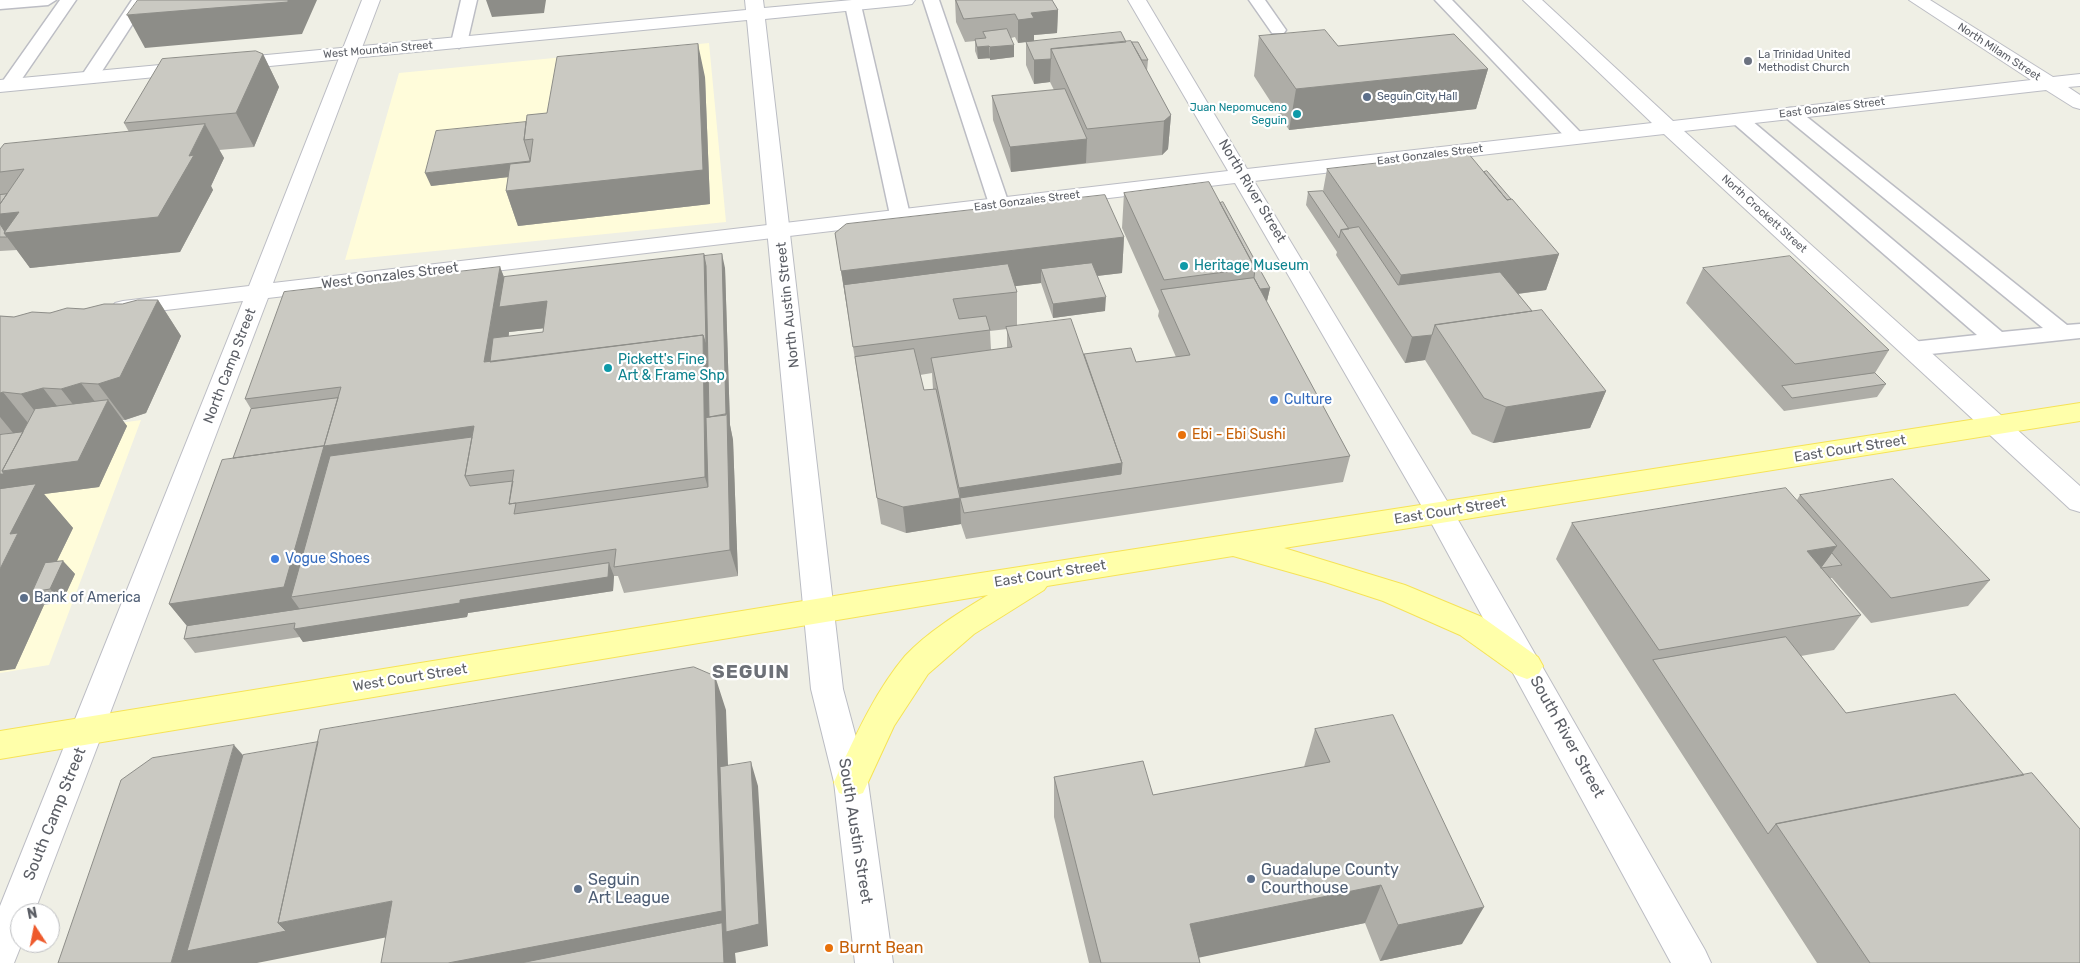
<!DOCTYPE html>
<style>
body{margin:0}
#map{position:relative;width:2080px;height:963px;overflow:hidden;background:#efefe5;font-family:Rubik,sans-serif}
canvas{display:block}
.north{position:absolute;left:10px;top:903px;width:50px;height:50px;box-sizing:border-box;background:#fff;border:1px solid #bebfc2;border-radius:50%;rotate:349deg;font-size:14px;font-weight:700;line-height:20px;text-align:center;color:#5c5f66}
.north::after{content:'';display:block;margin:auto;width:18px;height:22px;background:#ee5a2c;clip-path:polygon(50% 0,100% 100%,50% 72%,0 100%)}
</style>
<div id="map">
<canvas width="2080" height="963"></canvas>
<div class="north">N</div>
</div>
<script>
const g = document.querySelector('canvas').getContext('2d');
g.lineJoin = 'round';
function paint(path, color) {
  g.fillStyle = color;
  g.fill(path, 'evenodd');
}
function trace(path, color, width, dash) {
  g.strokeStyle = color;
  g.lineWidth = width;
  g.lineCap = dash ? 'butt' : 'round';
  g.setLineDash(dash || []);
  g.stroke(path);
}
function write(font, color, halo, rows, align = 'center') {
  g.font = font + ' Rubik,sans-serif';
  g.lineWidth = 4.5;
  g.setLineDash([]);
  g.textBaseline = 'middle';
  g.strokeStyle = halo;
  g.fillStyle = color;
  for (const [text, x, y, turn = 0] of rows) {
    g.save();
    g.translate(x, y);
    g.rotate((+turn || 0) * Math.PI / 180);
    g.textAlign = isNaN(turn) ? turn : align;
    if (halo) g.strokeText(text, 0, 0);
    g.fillText(text, 0, 0);
    g.restore();
  }
}
paint(new Path2D(`
 M709 43 726 222 345 260 399 73Z
 M141 420 49 665 0 673V440Z`), '#fffcda');
const lane = new Path2D(`
 M0 0H56L48 5 0 9Z
 M60 0H76L15 89H3L0 85Z
 M132 0H148L95 82H83L80 78Z
 M461 0H477L467 43 459 48 451 43Z
 M853 0 861 5 910 215 907 219H893L890 215 845 5Z
 M923 0H939L1009 204 1006 208H992L989 204Z
 M1249 0H1265L1286 30 1284 33H1272Z
 M1435 0H1452L1582 134 1585 138 1582 142H1570Z
 M1791 108 1797 109 2067 325 2080 324V338L1912 356 1904 354 1901 349 1904 344 1912 342 1977 335 1733 123 1730 119 1733 115H1745L2002 332 2043 328 1785 117 1782 113 1785 109Z`);
const street = new Path2D(`
 M362 0H380L273 283 1228 171 1128 0H1146L1247 169 1652 123 1523 0H1542L1673 121 2031 80 1909 0H1930L2053 77 2080 74V86L2068 87 2080 95V109L2073 107 2046 90 1684 131 2080 486V512L2070 509 1664 134 1254 181 1450 506 1705 950 1711 963H1671L1428 517 1235 183 268 298 34 913H20V943H22L14 963H0V906L243 301 123 315 115 313 111 308 115 303 123 301 249 286Z`);
const secondary = new Path2D(`
 M745 0H763L764 8 852 0H915L912 4 906 5 765 19 843 689 868 782 893 963H855L834 782 811 689 747 20 0 92V80L746 10Z`);
const primary = new Path2D(`
 M2080 403V421L1284 548 1405 585 1482 617 1538 657 1543 666 1538 675 1527 679 1516 675 1460 635 1383 601 1325 582 1233 556 1047 586 1044 590 974 634 928 674 894 726 863 793 851 797 839 793 834 782C854 739 874 693 905 656 927 632 960 612 988 595L0 759V731L890 587Z`);
trace(lane, '#bcbdc4', 3);
trace(street, '#bcbdc4', 2);
trace(secondary, '#babcc3', 2);
trace(primary, '#f6e357', 2);
paint(lane, '#fff');
paint(street, '#fff');
paint(secondary, '#fff');
paint(primary, '#ffa');
paint(new Path2D(`
 M955 0H1014L1058 10 1057 33 1034 35V41L1126 42 1148 60 1147 71 1171 115 1168 149 1162 155 1011 172 993 120 992 96 1054 90 1050 82 1034 84 1026 65V42L1018 43 1015 37 1011 38 1014 57 990 60V58L978 59 975 51V41L965 42 956 22Z
 M1259 36 1338 46 1488 69 1476 109 1289 130 1254 76Z
 M263 54 279 87 254 147 219 150 224 158 211 186 213 190 180 252 30 268 17 250 0 251V149L129 132 124 123Z
 M705 77 710 204 518 226 506 191 508 177 431 186 526 122 547 113Z
 M1327 169 1484 172 1559 254 1546 290 1518 294 1532 311 1606 391 1590 428 1493 443 1472 434 1425 360 1405 363 1336 255 1337 252 1306 205 1308 192 1323 191Z
 M1124 193 1220 203 1270 288 1267 301H1266L1350 456 1343 482 966 539 961 524 906 533 881 524 835 233 1124 237 1122 273 1097 276 1105 311 1053 318 1041 283 1015 286 1017 292V326L1084 354 1136 362 1176 357 1158 316 1159 311 1122 228ZM1007 329V348L991 350 990 331ZM932 373 933 389 924 390 920 375Z
 M704 254V256L725 268 730 425 733 440 738 576 624 593 618 576H614L613 591 468 613 467 617 303 642 300 637 195 653 184 639 187 626 169 604 233 458 251 409 245 399 500 267 504 277ZM544 328 543 332 509 337V332Z
 M1703 268 1889 350 1875 373 1886 384 1877 397 1784 411 1686 303Z
 M158 300 181 336 146 413 125 420H122L127 426 99 487 44 494 73 528 57 561H63L75 574 62 602 44 605 15 669 9 434H0V316L14 317Z
 M1800 495 1990 580 1968 606 1871 623 1832 578H1830L1861 615 1834 650 1801 656 1846 713 2080 963H1817L1556 559 1572 523 1797 500Z
 M1315 729 1462 944 1380 961 1365 923 1199 957 1200 963H1089L1054 817V777L1153 795 1304 767Z`), '#aeada7');
paint(new Path2D(`
 M288 0H317L302 34 145 48 127 15Z
 M486 0H546L544 13 492 17Z
 M1058 10 1057 33 1034 35V41L1018 43V20L1031 13Z
 M698 44 705 77 710 204 518 226 506 191Z
 M1014 45V57L990 60V47Z
 M989 46 990 58 978 59 977 47Z
 M263 54 279 87 254 147 236 113Z
 M1051 59 1050 82 1034 84V60Z
 M1488 69 1476 109 1289 130 1296 89Z
 M1171 115 1168 149 1162 155 1164 121Z
 M205 124 224 158 211 186 213 190 180 252 30 268 4 233 0 224V214L189 156Z
 M1087 139 1086 163 1011 172 1010 147Z
 M531 161 535 174 431 186 425 173Z
 M1124 237 1122 273 1045 282 1041 269V283L847 307 841 271Z
 M704 254 710 280 722 254 725 268 730 425 733 440 738 576 730 550 715 513 705 477 703 335Z
 M1559 254 1546 290 1394 310 1393 307 1401 275Z
 M500 267 514 303 547 301 556 327 509 332 503 370 484 362Z
 M1270 288 1267 301 1250 304 1252 290Z
 M1106 297 1105 311 1053 318V304Z
 M158 300 181 336 146 413 125 420 98 384Z
 M1432 335 1425 360 1405 363 1412 337Z
 M81 383 102 411 108 400 127 426 99 487 44 494 73 528 52 571 63 561 75 574 62 602 50 589 32 592 44 605 15 669 0 671V569L10 534 0 489V474L2 471 89 425 61 389Z
 M43 388 71 424 50 430 21 394Z
 M1606 391 1590 428 1493 443 1506 407Z
 M3 392 33 429 14 434 0 417V393Z
 M474 426V464L291 597 309 622 295 623 197 638 169 604 324 446Z
 M1122 463 1120 490 960 498 959 488Z
 M960 498 961 524 906 533 903 507Z
 M1837 546 1811 581 1807 551Z
 M609 563 614 576 613 591 468 613 467 617 303 642 294 629 460 600Z
 M715 676 726 710 734 930 751 762 758 786 768 946 735 953 736 963H448Z
 M234 745 264 779 278 923 392 901 418 931 257 963H171Z
 M1381 885 1365 923 1183 961 1190 924Z
 M1484 907 1462 944 1380 961 1398 925Z`), '#8d8d88');
const building = new Path2D(`
 M138 0H288V2L127 15Z
 M956 0H1052L1058 10 1031 13 1034 18 1018 20 1015 14 964 19Z
 M1007 29 1014 45 990 47 989 46 977 47 975 39 986 38 983 32Z
 M1325 30 1338 46 1454 34 1488 69 1296 89 1259 36Z
 M1121 32 1126 42 1051 49V59L1034 60 1026 42Z
 M1131 41 1171 115 1164 121 1087 129 1051 49Z
 M1132 42H1138L1148 60H1142Z
 M698 44 703 170 506 191 510 164 530 162 533 139 524 140 527 115 547 113 557 57Z
 M256 51 263 54 236 113 124 123 162 59Z
 M1065 89 1087 139 1010 147 992 96Z
 M526 122 524 140 530 160V161L425 173 436 131Z
 M205 124 189 156 194 155 158 217 4 233 19 212 0 214V204L24 169 0 172V149L4 144Z
 M1468 153 1507 200 1512 199 1559 254 1401 275 1327 169Z
 M1487 171 1511 199 1507 200 1484 172Z
 M1209 182 1255 268 1164 280 1124 193Z
 M1323 191 1349 229 1341 230 1339 238 1308 192Z
 M7 194 0 204V195Z
 M1105 195 1124 237 841 271 835 233 846 224Z
 M1223 202 1270 288 1260 289 1254 278 1255 268 1220 203Z
 M0 224 5 232 4 233 7 237H0Z
 M1359 227 1398 285 1500 272 1532 311 1435 325 1432 335 1412 337 1341 230Z
 M704 254 706 345 703 335 490 362 493 338 543 332 547 301 499 307 504 277Z
 M722 254 726 415 709 417 706 266 704 256Z
 M1790 256 1889 350 1795 364 1703 268Z
 M1092 263 1106 297 1053 304 1041 269Z
 M1008 264 1017 292 953 299 959 319 986 316 990 330 853 347 844 285Z
 M500 267 484 362 703 335 705 477 509 504 514 470 465 476 474 426 324 446 341 387 245 399 284 292Z
 M1254 278 1350 456 964 513 960 498 1121 474 1122 463 1084 354 1131 348 1136 362 1190 355 1161 290Z
 M138 300H158L120 377 98 384 81 383 61 389 43 388 21 394 3 392 0 393V316L14 317 32 312 50 313 67 308 84 309 104 304H122Z
 M1542 310 1606 391 1506 407 1484 398 1435 325Z
 M1071 319 1122 463 959 488 931 358 1012 347 1006 327Z
 M914 349 924 390 936 389 960 498 903 507 877 498 855 357Z
 M1875 373 1886 384 1792 398 1782 386Z
 M338 398 324 446 233 458 251 409Z
 M108 400 78 461 2 471 35 409Z
 M727 414 730 550 614 567 616 549 291 597 330 456 472 437 465 476 470 486 513 481 509 504 516 503 514 514 708 487 706 418Z
 M23 432 2 471 4 474H0V435Z
 M324 446 284 587 169 604 222 460Z
 M1893 479 1990 580 1891 598 1800 495Z
 M36 484 10 534 18 533 0 569V489Z
 M1786 488 1837 546 1807 551 1861 615 1659 650 1572 523Z
 M1832 553 1842 565 1821 568Z
 M63 561 50 589 32 592 45 563Z
 M609 563 608 577 460 600V603L294 629 295 623 184 639 187 626Z
 M1786 637 1846 713 1955 694 2024 775 1776 824 1768 834 1653 660Z
 M694 667 715 676 722 911 448 963H381L392 901 278 923 320 730Z
 M1393 715 1484 907 1398 925 1381 885 1190 924 1200 963H1101L1054 777 1143 761 1153 795 1330 762 1315 729Z
 M318 742 278 923 286 931 187 951 243 755Z
 M234 745 171 963H58L121 780 152 758Z
 M751 762 759 924 726 932 720 767Z
 M2032 773 2080 829V963H1870L1776 824Z
 M722 923 724 963H521Z`);
paint(building, '#cac9c2');
trace(building, '#8d8d88', 1);
for (const [x, y, r, color] of [
 [1748,61,5,"#6b7280"],
 [1367,97,5,"#5c6f8a"],
 [1297,114,5,"#0f9aa8"],
 [1184,266,5,"#0f9aa8"],
 [608,368,5,"#0f9aa8"],
 [1274,400,5,"#3f7fe0"],
 [1182,435,5,"#e8710a"],
 [275,559,5,"#3f7fe0"],
 [24,598,5,"#5c6f8a"],
 [1251,879,5,"#5c6f8a"],
 [578,889,5,"#5c6f8a"],
 [829,948,5,"#e8710a"]
]) {
  const dot = new Path2D();
  dot.arc(x, y, r, 0, 2 * Math.PI);
  g.fillStyle = color;
  g.fill(dot);
  trace(dot, '#fff', 2);
}
write('11px', '#5c5f66', '#fff', [
 ["West Mountain Street",378,50,-5],
 ["North Milam Street",1999,52,33],
 ["East Gonzales Street",1832,108,-7],
 ["East Gonzales Street",1430,155,-7],
 ["East Gonzales Street",1027,201,-7],
 ["North Crockett Street",1764,214,42]
]);
write('11px', '#5b616d', '#fff', [
 ["La Trinidad United",1758,55],
 ["Methodist Church",1758,68]
], 'left');
write('11px', '#4e5e75', '#fff', [
 ["Seguin City Hall",1377,97]
], 'left');
write('11px', '#0d838f', '#fff', [
 ["Juan Nepomuceno",1287,108],
 ["Seguin",1287,121]
], 'right');
write('14px', '#5c5f66', '#fff', [
 ["North River Street",1252,191,59],
 ["West Gonzales Street",390,276,-7],
 ["North Austin Street",788,305,-96],
 ["North Camp Street",230,366,-69],
 ["East Court Street",1850,449,-9],
 ["East Court Street",1450,511,-9],
 ["East Court Street",1050,574,-9],
 ["West Court Street",410,678,-9]
]);
write('14px', '#0d838f', '#fff', [
 ["Heritage Museum",1194,266],
 ["Pickett's Fine",618,360],
 ["Art & Frame Shp",618,376]
], 'left');
write('14px', '#366cbe', '#fff', [
 ["Culture",1284,400],
 ["Vogue Shoes",285,559]
], 'left');
write('14px', '#c56008', '#fff', [
 ["Ebi - Ebi Sushi",1192,435]
], 'left');
write('14px', '#4e5e75', '#fff', [
 ["Bank of America",34,598]
], 'left');
write('16px', '#5c5f66', '#fff', [
 ["South River Street",1567,737,61],
 ["South Camp Street",55,814,-68],
 ["South Austin Street",855,831,81]
]);
write('16px', '#4e5e75', '#fff', [
 ["Guadalupe County",1261,870],
 ["Courthouse",1261,888],
 ["Seguin",588,880],
 ["Art League",588,898]
], 'left');
write('16px', '#c56008', '#fff', [
 ["Burnt Bean",839,948]
], 'left');
g.letterSpacing = '1px';
write('bold 19px', '#6d7178', '#fff', [
 ["SEGUIN",751,673]
]);
g.letterSpacing = '0px';
</script>
